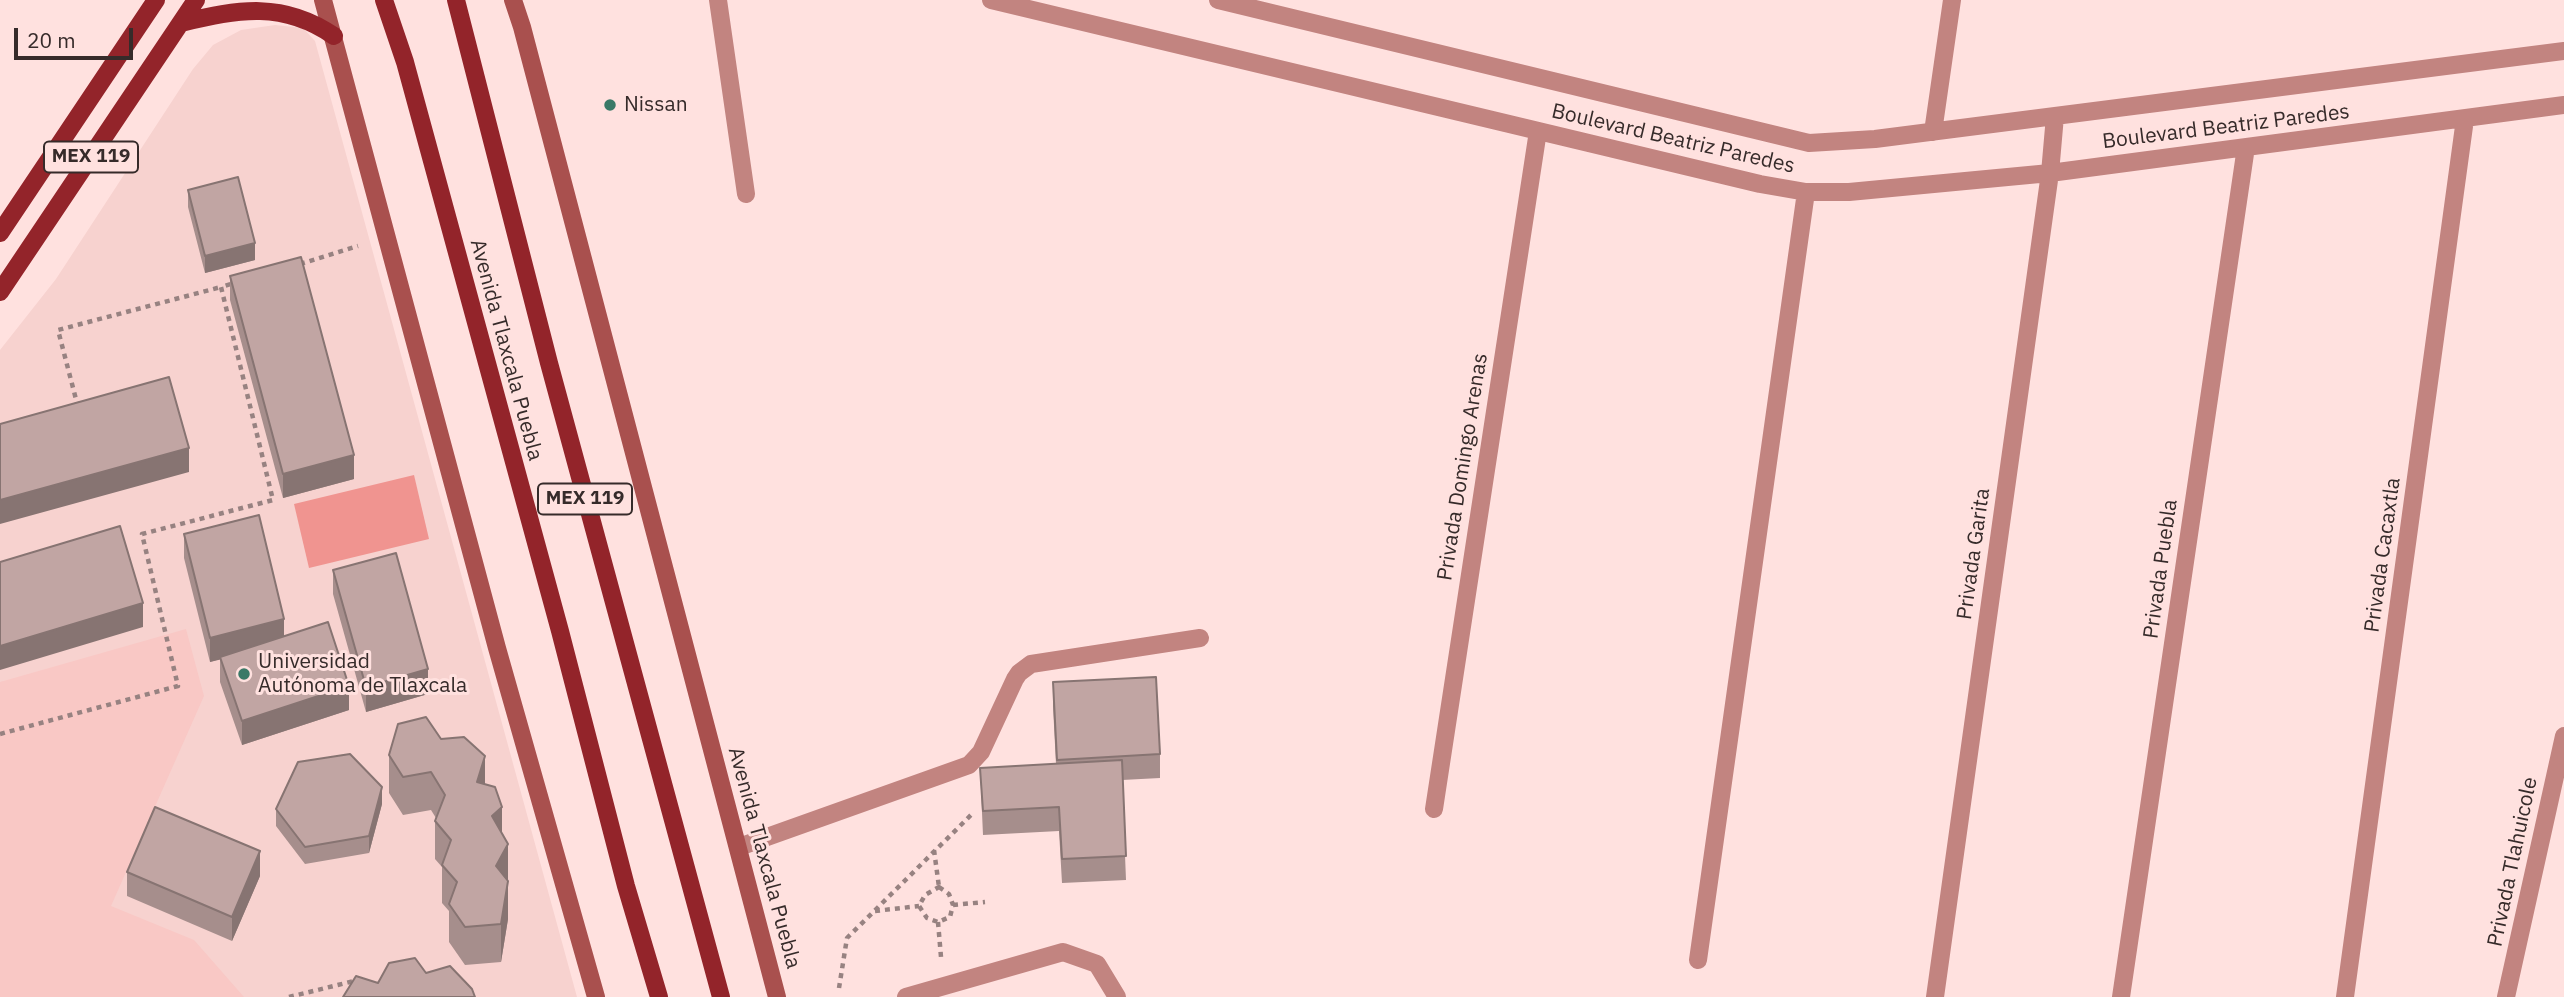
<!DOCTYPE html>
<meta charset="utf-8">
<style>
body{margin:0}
#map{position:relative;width:2564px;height:997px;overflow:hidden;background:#ffe1df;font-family:"IBM Plex Sans",sans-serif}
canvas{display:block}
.scale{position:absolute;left:14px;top:28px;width:119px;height:32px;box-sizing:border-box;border:4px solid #362b2a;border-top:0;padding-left:9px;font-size:21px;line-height:24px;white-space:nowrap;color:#362b2a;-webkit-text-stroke:5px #ffe1df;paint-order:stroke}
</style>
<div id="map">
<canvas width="2564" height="997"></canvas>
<div class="scale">20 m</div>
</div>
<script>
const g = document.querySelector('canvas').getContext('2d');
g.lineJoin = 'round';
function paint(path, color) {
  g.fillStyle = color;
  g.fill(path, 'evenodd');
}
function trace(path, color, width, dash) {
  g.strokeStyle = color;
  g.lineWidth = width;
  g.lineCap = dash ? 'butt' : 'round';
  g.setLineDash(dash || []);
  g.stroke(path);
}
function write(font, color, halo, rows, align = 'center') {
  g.font = font + ' "IBM Plex Sans",sans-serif';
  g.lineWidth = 6;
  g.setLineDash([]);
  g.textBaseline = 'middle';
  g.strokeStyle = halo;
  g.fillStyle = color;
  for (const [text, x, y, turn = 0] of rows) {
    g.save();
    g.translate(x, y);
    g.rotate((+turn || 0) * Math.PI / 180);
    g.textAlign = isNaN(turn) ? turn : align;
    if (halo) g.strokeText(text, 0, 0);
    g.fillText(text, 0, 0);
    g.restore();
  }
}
paint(new Path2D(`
 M275 25 303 28 315 41 577 997H0V350L56 279 193 69 213 45 241 30Z`), '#f7d2cf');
paint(new Path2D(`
 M186 629 204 696 111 906 194 940 244 997H0V682Z`), '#f9c8c5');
paint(new Path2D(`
 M414 475 429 539 309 568 294 504Z`), '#f09490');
trace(new Path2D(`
 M300 264 358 246
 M78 407 58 330 221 287
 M0 734 178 686 142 534 273 500 221 287 234 283
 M934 850 939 887
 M939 887 949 894 953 905 950 917 938 922 927 918 919 906 925 895Z
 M953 905 985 902
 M875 911 919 906
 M938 922 941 957
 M839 988 847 938 971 815
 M289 997 354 981`), '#978281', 4.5, [5, 5]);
trace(new Path2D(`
 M718 0 746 194
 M739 847 969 765 981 752 1015 679 1019 673 1031 664 1200 638
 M906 997 1063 952 1097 964 1117 997`), '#c28480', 18);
trace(new Path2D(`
 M991 0 1760 184 1806 192H1849L2050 173 2564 105
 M1218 0 1809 143 1875 139 2564 51
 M1933 132 1952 0
 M1434 809 1538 131
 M1698 960 1806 192
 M1935 997 2050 173 2055 116
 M2121 997 2246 147
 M2345 997 2465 119
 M2506 997 2564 736`), '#c28480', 18);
trace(new Path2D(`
 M323 0 497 648 596 997
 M513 0 522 27 777 997`), '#a9504e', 18);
trace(new Path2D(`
 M384 0 405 62 560 631 626 886 659 997
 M456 0 549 363 721 997
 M181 23C239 9 283 1 334 36
 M0 233 156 0
 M0 292 196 0`), '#93242a', 18);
paint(new Path2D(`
 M188 190 255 260 205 273 188 207Z
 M230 276 354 479 283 498 230 300Z
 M184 534 284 636 349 710 242 745 220 682V659L210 662 184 558Z
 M333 570 428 694 366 712 333 594Z
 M1053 682 1160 754V778L1122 780 1126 880 1062 883 1059 831 983 835 980 768 1056 764 1053 706Z
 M441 739 485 784 502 833 508 844V919L501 962 465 965 449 942V911L442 903V867L435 859V821L436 818 431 810 403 815 389 793V755Z
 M382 804 369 853 305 864 276 826V809Z
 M127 872 260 876 232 941 127 896Z`), '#a68e8c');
paint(new Path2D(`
 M255 243V260L205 273V256Z
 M189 448V472L0 524V500Z
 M354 455V479L283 498V474Z
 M143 603V627L0 670V646Z
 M284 619V644L210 662V638Z
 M428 669V694L366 712V687Z
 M349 686V710L242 745V721Z
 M485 756V794L477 782Z
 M382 787V804L369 853V836Z
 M502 807V845L492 816Z
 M508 844V919L501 962V924L496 866Z
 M260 851V876L232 941V917Z`), '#877472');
const building = new Path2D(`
 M238 177 255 243 205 256 188 190Z
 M301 257 354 455 283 474 230 276Z
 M169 377 189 448 0 500V424Z
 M259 515 284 619 210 638 184 534Z
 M120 526 143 603 0 646V562Z
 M396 553 428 669 366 687 333 570Z
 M328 622 349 686 242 721 220 657Z
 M1156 677 1160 754 1057 760 1053 682Z
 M426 717 441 739 464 737 485 756 477 782 495 787 502 807 492 816 508 844 496 866 508 881 501 924 465 927 449 904 457 882 442 865 451 840 435 821 445 795 431 772 403 777 389 755 398 724Z
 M350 754 382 787 369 836 305 847 276 809 298 762Z
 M1122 760 1126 856 1062 859 1059 807 983 811 980 768Z
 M155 807 260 851 232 917 127 872Z
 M415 958 426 973 450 966 472 989 475 997H343L356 976 378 983 389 963Z`);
paint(building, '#c1a5a3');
trace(building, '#877472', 2);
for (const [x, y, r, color] of [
 [610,105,7,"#397967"],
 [244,674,7,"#397967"]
]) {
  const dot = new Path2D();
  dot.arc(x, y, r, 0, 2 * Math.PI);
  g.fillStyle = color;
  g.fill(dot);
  trace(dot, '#ffe1df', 2.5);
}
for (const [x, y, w] of [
 [91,157,94],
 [585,499,94]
]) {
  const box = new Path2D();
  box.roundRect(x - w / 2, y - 15.5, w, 31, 5);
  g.fillStyle = '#ffe1df';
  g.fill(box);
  trace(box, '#362b2a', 2);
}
write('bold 19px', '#362b2a', null, [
 ["MEX 119",91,157],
 ["MEX 119",585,499]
]);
write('21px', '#362b2a', '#ffe1df', [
 ["Nissan",624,105],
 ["Universidad",258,662],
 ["Autónoma de Tlaxcala",258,686]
], 'left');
write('21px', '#362b2a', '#ffe1df', [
 ["Boulevard Beatriz Paredes",2226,127,-7],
 ["Boulevard Beatriz Paredes",1673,139,13],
 ["Avenida Tlaxcala Puebla",506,350,75],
 ["Privada Domingo Arenas",1463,467,-81],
 ["Privada Garita",1974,554,-82],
 ["Privada Cacaxtla",2383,555,-82],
 ["Privada Puebla",2161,569,-82],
 ["Avenida Tlaxcala Puebla",764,858,75],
 ["Privada Tlahuicole",2513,862,-78]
]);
</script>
